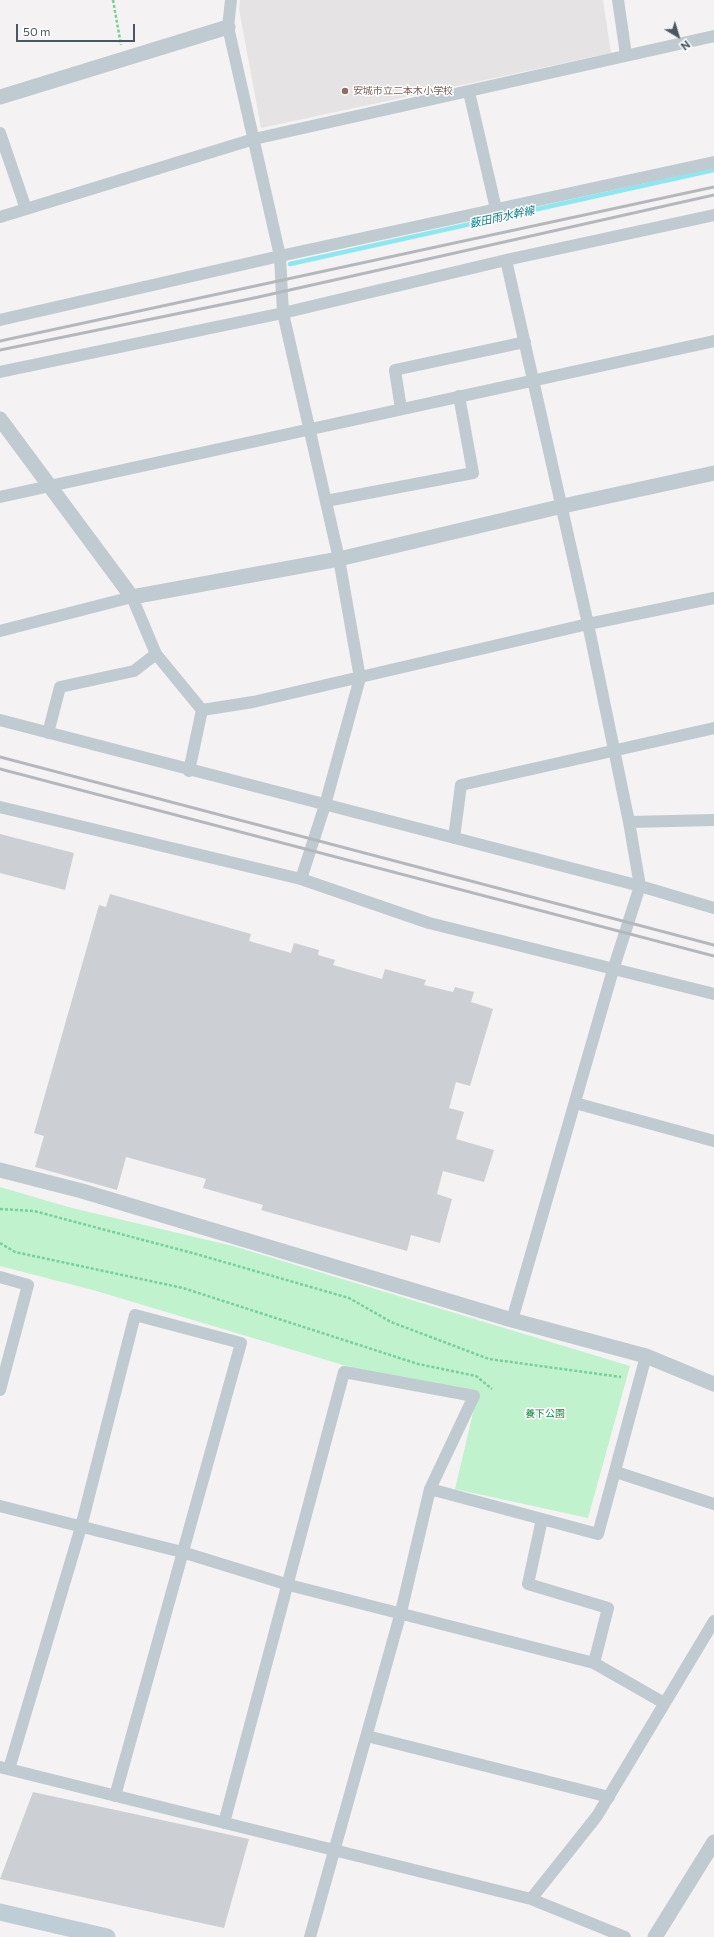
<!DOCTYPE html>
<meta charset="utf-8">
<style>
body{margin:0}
#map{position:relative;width:714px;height:1937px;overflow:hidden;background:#f4f2f2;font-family:Commissioner,sans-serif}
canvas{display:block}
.north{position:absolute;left:658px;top:16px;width:40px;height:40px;-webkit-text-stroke:3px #fff;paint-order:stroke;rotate:142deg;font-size:11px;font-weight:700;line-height:16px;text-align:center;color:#495860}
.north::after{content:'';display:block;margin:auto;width:14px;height:18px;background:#495860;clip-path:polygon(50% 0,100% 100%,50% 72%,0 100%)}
.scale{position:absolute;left:16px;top:24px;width:119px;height:18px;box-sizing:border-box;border:2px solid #495860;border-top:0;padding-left:5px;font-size:12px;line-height:14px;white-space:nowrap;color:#495860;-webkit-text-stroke:3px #fff;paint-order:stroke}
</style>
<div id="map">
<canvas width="714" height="1937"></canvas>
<div class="north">N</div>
<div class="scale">50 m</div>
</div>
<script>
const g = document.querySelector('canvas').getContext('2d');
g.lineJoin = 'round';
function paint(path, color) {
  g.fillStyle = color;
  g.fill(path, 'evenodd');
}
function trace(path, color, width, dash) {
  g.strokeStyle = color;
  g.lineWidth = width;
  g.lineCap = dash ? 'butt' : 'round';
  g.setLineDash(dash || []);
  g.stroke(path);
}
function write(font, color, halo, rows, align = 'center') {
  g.font = font + ' Commissioner,"Noto Sans JP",sans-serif';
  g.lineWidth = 3;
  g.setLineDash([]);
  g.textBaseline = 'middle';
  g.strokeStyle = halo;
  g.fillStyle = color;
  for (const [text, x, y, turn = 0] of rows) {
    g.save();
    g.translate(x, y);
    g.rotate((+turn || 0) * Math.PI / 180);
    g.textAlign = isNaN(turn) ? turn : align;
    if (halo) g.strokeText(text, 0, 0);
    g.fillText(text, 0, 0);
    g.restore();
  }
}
paint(new Path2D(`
 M240 0H603L611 53 261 128 239 9Z`), '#e5e3e4');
paint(new Path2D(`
 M0 1187 72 1208 233 1246 630 1366 588 1518 455 1489 478 1392 353 1368 93 1290 0 1266Z`), '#c0f2cd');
trace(new Path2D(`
 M290 264 714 170`), '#8ce8f0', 4.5);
paint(new Path2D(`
 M0 834 74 853 65 890 0 873Z
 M110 894 251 934 249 941 291 953 294 943 319 950 318 955 335 960 333 965 382 979 385 969 426 980 424 985 453 992 455 987 474 992 471 1002 493 1009 470 1086 456 1082 449 1108 464 1112 456 1139 494 1150 484 1182 443 1171 437 1194 452 1199 440 1243 411 1235 407 1251 261 1210 263 1205 203 1188 206 1179 126 1157 117 1190 35 1167 44 1136 34 1133 99 905 106 907Z
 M33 1792 249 1839 224 1928 0 1879Z`), '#ccd0d4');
trace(new Path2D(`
 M113 0 121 45
 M0 1209 34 1211 196 1254 349 1298 391 1322 489 1359 621 1377
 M0 1243 15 1252 183 1288 418 1364 476 1376 492 1389`), '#76d199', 2.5, [3, 2]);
trace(new Path2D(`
 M231 0 228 27 280 256 283 313 339 559 360 678 325 805 301 879
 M618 0 626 55
 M469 92 496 209
 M0 133 26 209
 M0 217 254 139 714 36
 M506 260 588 624 629 822 640 886 613 970 512 1320
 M0 320 280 256 714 162
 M0 372 283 313 506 260 714 215
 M401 409 395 370 525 342
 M0 497 714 341
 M326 501 473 473 459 396
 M0 631 132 597 156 654 202 710
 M202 710 253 702 588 624 714 598
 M0 720 640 886 714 908
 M48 733 60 687 134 671 156 654
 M189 771 202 710
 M0 807 301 879 429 923 714 994
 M629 822 714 820
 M454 838 461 785 714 728
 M575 1103 714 1141
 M0 1277 28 1285 0 1390
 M616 1472 714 1504
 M430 1489 598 1534 646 1356
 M0 1506 182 1552 289 1585 594 1663 664 1703
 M542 1519 528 1584 608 1608 594 1663
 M367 1736 609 1797
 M0 1767 531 1899 625 1937
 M9 1769 81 1527 135 1315 241 1343 115 1796
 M224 1823 344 1372 474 1396 430 1489 401 1612 310 1937
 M531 1899 597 1816 714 1621`), '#bfcbd1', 12);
trace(new Path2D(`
 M0 97 228 27
 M0 419 132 597 339 559 563 506 714 473
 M0 1170 82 1191 512 1320 646 1356 714 1384
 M655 1937 714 1842`), '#bfcbd1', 15);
trace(new Path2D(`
 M0 1912 107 1937`), '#bfcdd6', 17);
trace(new Path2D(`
 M0 341 714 187
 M0 350 254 298 714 195
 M0 757 714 945
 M0 769 714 956`), '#b4b8bc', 3);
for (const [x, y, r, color] of [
 [345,91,4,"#8d6e63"]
]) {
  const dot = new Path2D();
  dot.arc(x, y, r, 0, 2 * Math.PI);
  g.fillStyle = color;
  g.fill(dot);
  trace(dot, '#fff', 1.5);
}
write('10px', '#785e54', '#fff', [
 ["安城市立二本木小学校",353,91]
], 'left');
write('10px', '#14873f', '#fff', [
 ["養下公園",545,1414]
]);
write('italic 11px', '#0a828c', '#fff', [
 ["薮田雨水幹線",502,217,-12]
]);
</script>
